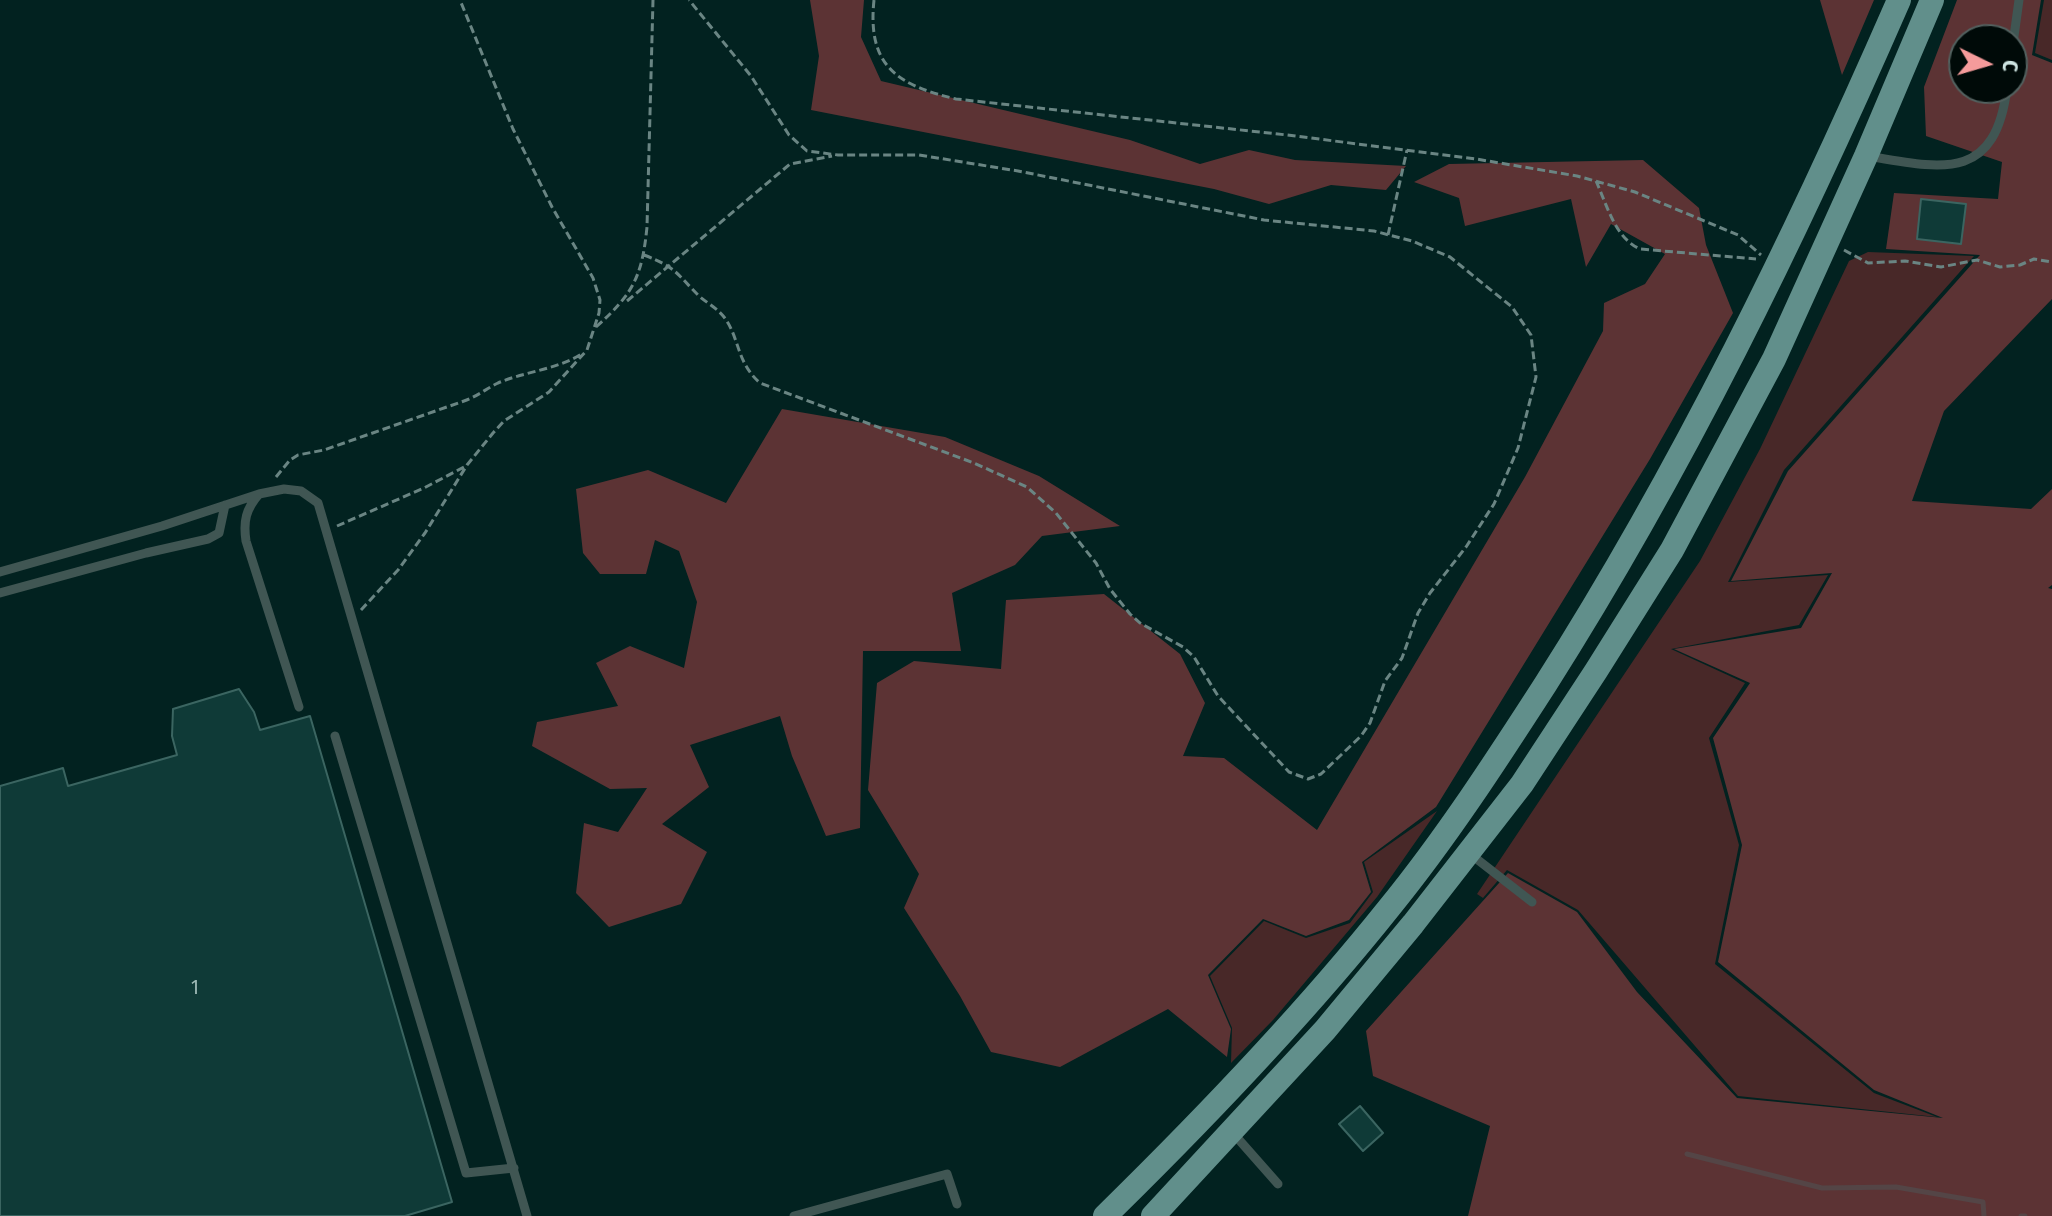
<!DOCTYPE html>
<meta charset="utf-8">
<style>
body{margin:0}
#map{position:relative;width:2052px;height:1216px;overflow:hidden;background:#022220;font-family:"Fira Sans Condensed",sans-serif}
canvas{display:block}
.north{position:absolute;left:1948px;top:24px;width:80px;height:80px;box-sizing:border-box;background:#000a08;border:2px solid #52615f;border-radius:50%;rotate:95deg;font-size:22px;font-weight:700;line-height:32px;text-align:center;color:#cee4e1}
.north::after{content:'';display:block;margin:auto;width:28px;height:36px;background:#f59b9b;clip-path:polygon(50% 0,100% 100%,50% 72%,0 100%)}
</style>
<div id="map">
<canvas width="2052" height="1216"></canvas>
<div class="north">С</div>
</div>
<script>
const g = document.querySelector('canvas').getContext('2d');
g.lineJoin = 'round';
function paint(path, color) {
  g.fillStyle = color;
  g.fill(path, 'evenodd');
}
function trace(path, color, width, dash) {
  g.strokeStyle = color;
  g.lineWidth = width;
  g.lineCap = dash ? 'butt' : 'round';
  g.setLineDash(dash || []);
  g.stroke(path);
}
function write(font, color, halo, rows, align = 'center') {
  g.font = font + ' "Fira Sans Condensed",sans-serif';
  g.lineWidth = 7;
  g.setLineDash([]);
  g.textBaseline = 'middle';
  g.strokeStyle = halo;
  g.fillStyle = color;
  for (const [text, x, y, turn = 0] of rows) {
    g.save();
    g.translate(x, y);
    g.rotate((+turn || 0) * Math.PI / 180);
    g.textAlign = isNaN(turn) ? turn : align;
    if (halo) g.strokeText(text, 0, 0);
    g.fillText(text, 0, 0);
    g.restore();
  }
}
paint(new Path2D(`
 M2044 0H2052V60L2035 53Z
 M1868 252 1974 256 1784 470 1728 582 1828 575 1799 625 1671 649 1745 683 1709 738 1739 845 1715 964 1874 1093 1937 1117 1738 1096 1578 910 1507 870 1483 898 1477 894 1700 561 1760 449 1849 261Z
 M1437 811 1377 897 1273 1020 1231 1063 1232 1028 1210 976 1264 921 1306 938 1350 923 1373 892 1364 862Z`), '#482828');
paint(new Path2D(`
 M810 0H864L861 37 881 81 1130 140 1200 164 1249 150 1295 160 1406 166 1386 190 1331 185 1269 204 1214 189 811 110 819 56Z
 M1820 0H1874L1842 75Z
 M1957 0H2041L2032 55 2052 63V299L1944 411 1912 501 2031 509 2052 489V585L2048 588 2052 589V1216H1468L1490 1126 1373 1076 1366 1031 1508 873 1577 912 1637 992 1737 1098 1943 1118 1874 1090 1718 962 1742 845 1713 738 1750 683 1674 649 1801 628 1832 573 1731 581 1788 471 1980 255 1886 249 1894 193 1998 199 2002 162 1926 136 1924 87ZM1964 40H2012V88H1964Z
 M1643 160 1699 208 1706 245 1733 313 1650 459 1436 807 1362 862 1371 892 1349 920 1306 936 1263 919 1208 975 1231 1029 1227 1057 1168 1009 1060 1067 991 1052 960 996 904 908 919 874 868 790 877 683 914 661 1001 669 1006 600 1104 594 1180 654 1205 703 1183 756 1224 758 1317 830 1525 477 1603 331 1604 303 1645 284 1665 254 1611 224 1586 267 1571 199 1465 226 1459 198 1414 182 1449 164Z
 M782 409 945 437 1039 476 1120 526 1042 536 1015 565 952 593 961 651H863L860 828 826 836 792 756 780 716 690 745 709 787 662 824 707 852 681 904 609 927 576 893 584 823 618 832 647 788 610 789 532 746 537 722 618 706 596 663 630 646 684 668 697 602 679 551 655 540 646 574H600L583 553 576 489 648 470 726 503Z`), '#5c3334');
trace(new Path2D(`
 M1687 1154 1822 1188 1896 1187 1983 1202 1984 1216
 M2021 1216H2025`), '#544546', 5);
const building = new Path2D(`
 M1921 199 1966 204 1961 244 1917 239Z
 M239 689 254 712 260 730 310 716 452 1202 405 1216H0V786L63 768 68 786 177 755 172 736 173 709Z
 M1360 1106 1383 1133 1363 1151 1339 1124Z`);
paint(building, '#0f3a37');
trace(building, '#3b6561', 2);
trace(new Path2D(`
 M874 0C867 66 897 85 956 99L1287 135 1476 159 1577 176 1635 192 1738 235 1761 255
 M1596 181C1607 205 1615 238 1640 249L1756 259
 M1388 235 1407 150
 M1844 250 1868 263 1905 261 1941 267 1977 260 2000 267 2020 265 2034 259 2052 262
 M644 255C677 268 676 273 699 296 707 303 717 308 724 317 740 338 736 362 760 383L974 463 1027 487 1056 513 1096 563 1110 589 1130 614 1140 623 1183 647 1194 657 1218 696 1289 772 1308 779 1321 774 1361 736 1370 723 1385 681 1402 658 1418 613 1430 593 1466 547 1494 504 1518 448 1536 377 1531 335 1512 307 1450 257 1412 241 1374 231 1264 220 1018 171 919 155H838L807 151 789 135 751 76 689 0
 M627 301 790 164 832 156
 M596 327C633 294 642 277 647 227L653 0
 M276 477 290 460 298 455 324 450 464 401C476 397 486 389 498 383 526 371 557 370 583 353
 M337 526 424 488 464 467
 M361 610 398 570 425 533 467 465 493 433 504 421 549 392 587 350 599 313 600 300 593 278 552 207 513 129 460 0`), '#6a8583', 3, [8, 4]);
trace(new Path2D(`
 M2012 51 2019 0
 M1868 156C1943 169 1995 182 2007 88
 M259 494C246 509 243 521 246 541L299 707
 M0 572 162 526 259 494 284 489 301 491 318 503 527 1216
 M0 593 146 553 208 539 219 533 225 505
 M335 736 466 1173 514 1168
 M1469 853 1532 902
 M1233 1133 1278 1184
 M794 1216 947 1174 957 1204`), '#405653', 9);
trace(new Path2D(`
 M1105 1216C1205 1118 1302 1017 1389 908 1446 838 1496 761 1545 685 1683 468 1796 236 1899 0
 M1153 1216 1325 1030 1413 924 1522 784 1596 671 1672 550 1774 359 1866 156 1932 0`), '#618f8b', 24);
write('20px', '#9ebab6', null, [
 ["1",195,988]
]);
</script>
